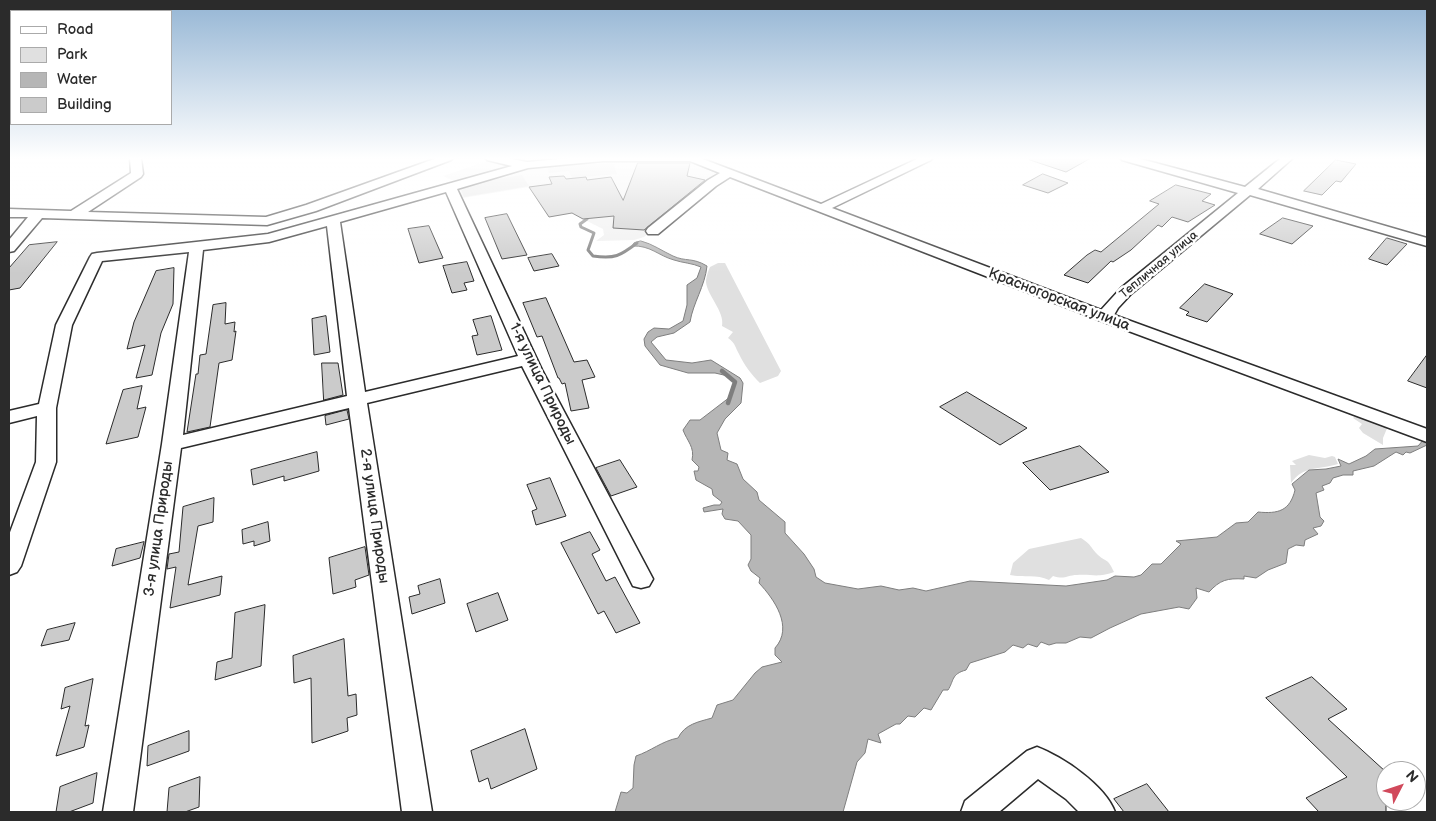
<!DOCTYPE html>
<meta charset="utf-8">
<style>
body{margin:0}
#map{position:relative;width:1436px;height:821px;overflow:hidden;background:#fff;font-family:"Balsamiq Sans",sans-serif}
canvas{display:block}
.frame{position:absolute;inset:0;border:10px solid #2b2b2b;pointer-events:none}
.legend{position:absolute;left:10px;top:10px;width:162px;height:115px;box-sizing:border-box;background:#fff;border:1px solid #aaa;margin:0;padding:6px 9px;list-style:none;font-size:15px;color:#2b2b2b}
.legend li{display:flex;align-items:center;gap:10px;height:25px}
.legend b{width:25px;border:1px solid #aaa}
.north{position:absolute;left:1376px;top:761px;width:50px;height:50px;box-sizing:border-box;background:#fff;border:1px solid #aaa;border-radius:50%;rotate:49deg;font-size:14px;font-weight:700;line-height:20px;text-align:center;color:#2b2b2b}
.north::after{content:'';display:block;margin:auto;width:18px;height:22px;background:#d1495b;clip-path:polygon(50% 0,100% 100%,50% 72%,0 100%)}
</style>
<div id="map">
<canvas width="1436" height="821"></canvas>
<div class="frame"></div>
<ul class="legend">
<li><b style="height:6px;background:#fff"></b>Road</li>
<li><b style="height:14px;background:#e0e0e0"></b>Park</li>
<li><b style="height:14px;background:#b6b6b6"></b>Water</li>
<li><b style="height:14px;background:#cbcbcb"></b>Building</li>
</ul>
<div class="north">N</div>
</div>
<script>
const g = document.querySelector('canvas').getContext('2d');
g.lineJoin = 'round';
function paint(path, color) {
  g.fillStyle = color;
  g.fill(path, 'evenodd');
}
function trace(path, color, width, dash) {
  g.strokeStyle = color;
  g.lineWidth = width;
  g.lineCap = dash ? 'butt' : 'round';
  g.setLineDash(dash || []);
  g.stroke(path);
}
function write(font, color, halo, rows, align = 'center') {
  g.font = font + ' "Balsamiq Sans",sans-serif';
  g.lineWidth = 5;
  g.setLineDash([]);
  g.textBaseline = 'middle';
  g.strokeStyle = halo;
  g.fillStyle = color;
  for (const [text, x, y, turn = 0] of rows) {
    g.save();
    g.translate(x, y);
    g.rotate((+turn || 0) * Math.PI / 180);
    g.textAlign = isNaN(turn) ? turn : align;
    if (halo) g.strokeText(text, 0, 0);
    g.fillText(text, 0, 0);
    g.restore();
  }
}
paint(new Path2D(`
 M490 160 514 166 454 181 443 176Z
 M613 160 692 162 719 175 644 237 634 240 596 241 604 235 603 229 581 218V211L549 217 529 187 463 198 457 185 528 169Z`), '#efefef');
paint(new Path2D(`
 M621 160 614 165 617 174 572 178 569 171 549 173 547 166Z
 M522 175 529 186 464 197 459 185Z
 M718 263H725L781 371 778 376 760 383C752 375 744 365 739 354 735 347 736 344 728 338L733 332 722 326C725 312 707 295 706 282 706 278 708 271 710 267Z
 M1356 415 1388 426 1383 438V445L1363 433 1359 428 1362 424 1353 418Z
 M1309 455 1325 458 1332 456 1335 457 1338 464C1319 470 1304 465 1291 483L1290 465H1296L1292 461Z
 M1081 538C1092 545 1090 547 1098 555 1107 563 1107 557 1114 572 1097 578 1093 574 1077 575 1067 575 1065 580 1053 576L1049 580C1037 574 1023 578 1010 575L1013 563 1029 549Z`), '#e0e0e0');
const water = new Path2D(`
 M641 241C653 244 662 251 673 256 686 262 692 257 707 266 705 286 693 303 690 322L674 333 657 337 651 342 666 360 692 363 711 360 740 378 743 383 741 403 725 419 717 433 721 450 728 453 727 460 737 464 743 479 757 492 759 500 785 522V533L804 554 814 569 816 577 825 583 858 589 881 586 899 590 913 588 926 591 970 581 1066 586 1107 580 1115 576 1134 577 1141 575 1152 564H1161L1181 544 1176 541 1217 537 1236 523 1248 522 1258 512C1278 514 1290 511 1295 490L1292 484 1309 470 1326 469 1341 466 1338 459 1349 464 1366 456 1375 449 1418 446 1425 438 1427 445 1410 453 1406 452 1403 455 1396 452 1374 466 1353 471V475H1343L1333 478 1330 483 1322 486 1324 490 1316 493 1320 517 1324 521 1321 526 1313 528 1318 534 1305 540 1304 546 1296 545 1288 549 1286 563 1268 570 1256 578 1244 576V579C1227 578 1220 580 1209 592L1196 588 1197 598 1189 609 1179 607 1141 614 1110 628 1091 638 1080 637 1066 643H1056L1049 645 1041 642 1037 647 1028 644 1023 648 1013 645 1005 652 970 663 966 670C951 674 954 681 948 690H943L931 710 924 708 915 717 908 716 900 724H896L878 734 881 743 868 739 865 753 857 762 843 812H615L621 792 627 793 633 788 634 765 636 756C651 751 662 741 678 738 685 724 698 722 712 718L717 705 733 700 755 673 762 667 782 662 775 655V648C794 627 774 599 759 583L760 578 751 571 748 565 751 559V535L738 521 725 519 722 514 723 509 704 512 703 508 714 505H720L722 502 713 495 712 489 696 480 694 471H698L699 467 692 460C695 447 687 441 683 430L690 420H700L730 397 735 382 728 376 715 373H688L660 365 645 346 644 339 648 332 654 328 669 329 683 321 687 305V285L697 278 701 267C692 263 683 263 674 260 659 256 650 245 632 246L634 243Z`);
paint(water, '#b6b6b6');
trace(water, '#7e7e7e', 1);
trace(new Path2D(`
 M587 219 580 224 581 227 594 233 588 250 593 256C615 259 620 256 637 243`), '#7e7e7e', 3);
trace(new Path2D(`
 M722 371 735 382 728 403`), '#7e7e7e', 4.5);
const building = new Path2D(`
 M1030 158H1091L1066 172 1030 160Z
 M1336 160 1356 164 1341 182 1336 181 1322 195 1304 191Z
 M638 163H690L687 176 705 180 644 230 613 228 614 216 583 219 572 213 549 217 529 187 552 184 549 177 564 176 566 179 586 177 587 180 611 177 623 200Z
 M1043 174 1068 183 1048 193 1023 185Z
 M1176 185 1211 194 1202 201 1215 205 1188 222 1172 217 1162 227 1158 225 1131 250 1113 262 1111 261 1088 283 1064 275 1087 255 1095 250 1101 252 1124 233 1159 204 1150 201Z
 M507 214 527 255 502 259 485 218Z
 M1283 218 1313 226 1292 244 1260 234Z
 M429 226 443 258 419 263 408 229Z
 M1387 238 1407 244 1387 265 1369 259Z
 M57 242 20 288 9 290V268L29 245Z
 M552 254 559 266 534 271 528 258Z
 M467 262 474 281 464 283 467 290 452 293 443 266Z
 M174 268 173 304 161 333 152 375 136 378 145 345 127 349 134 322 156 271Z
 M1205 284 1233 294 1207 322 1186 315 1189 312 1180 308Z
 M546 298 574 362 587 360 595 377 582 380 589 408 571 411 565 383 562 384 559 378H558L542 336 537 337 523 303Z
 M226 303 225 324 235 322 234 332 236 331 232 360 219 363 210 427 187 432 196 374H198L200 355 206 354 213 305Z
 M326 316 330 352 314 355 312 319Z
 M491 316 502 350 477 355 472 336 478 335 473 320Z
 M1427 355V388L1408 381Z
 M322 363H338L343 395 324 400Z
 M142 386 137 409 146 407 138 437 106 444 123 390Z
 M967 392 1027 428 1000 445 940 407Z
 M347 410 349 419 326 425 325 416Z
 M1080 446 1109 472 1050 490 1023 463Z
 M317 452 319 471 284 481V476L253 485 251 470Z
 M620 460 637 487 611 496 596 468Z
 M550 478 566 516 536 525 532 511 537 509 527 485Z
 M214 498 213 522 198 526 188 585 222 576 220 595 170 608 176 567 167 569 169 554 179 552 183 507Z
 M268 522 270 541 254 546V541L243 544 242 530Z
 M590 532 600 550 592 554 606 581 615 577 640 623 616 633 604 611 598 614 561 543Z
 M144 542 140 558 112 566 116 549Z
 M365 547 369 575 355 580 356 587 333 594 329 558Z
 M440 579 445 603 412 614 409 597 420 594 418 586Z
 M498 593 508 620 476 632 467 604Z
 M265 605 261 666 215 680 217 662 232 658 235 613Z
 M75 623 69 640 41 646 47 630Z
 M344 639 348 696 356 694 357 715 347 718 348 731 312 743 311 678 294 683 293 656Z
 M1312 677 1347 709 1328 719 1386 772V812H1319L1306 798 1347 777 1266 698Z
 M93 679 85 726 89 725 84 747 56 756 70 706 61 709 65 688Z
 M525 729 537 769 491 789 488 778 479 782 471 751Z
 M189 731V751L147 766 148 746Z
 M97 773 93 803 69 812H56L60 787Z
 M200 777 199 807 185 812H167L169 788Z
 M1147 784 1169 812H1124L1114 799Z`);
paint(building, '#cbcbcb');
trace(building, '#2b2b2b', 1);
const minor = new Path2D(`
 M130 158H141L143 174 141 177 88 212 266 217 306 205 437 158H453L451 160 316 211 267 225 42 218 14 251 9 252V240L28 217H9V209L71 211 131 173Z
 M486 158H507L527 162 570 158H700L821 204 919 158H932L931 160 832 208 1101 310 1121 288 1238 193 1122 160 1121 158H1137L1245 187 1281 158H1293L1258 189 1427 238V246L1250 195 1131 294 1118 308 1114 315 1427 429V442L1099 320 730 177 716 186 658 234H648L646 231 648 228 708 180 720 173 690 161H603L528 168 457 189 542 370 653 579 649 586 641 588 633 586 522 366 367 403 432 812H402L349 408 181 448 133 812H103L162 444 189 252 102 261 72 325 56 408V462L21 566 17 572 9 575V535L36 462 37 416 9 423V411L39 404 56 325 90 257 92 254 97 253 268 234 512 166 487 160ZM446 192 518 356 365 392 340 222ZM327 226 347 396 183 435 203 250 269 242Z
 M1037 747C1063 757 1105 785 1115 812H1079L1066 799 1038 779 999 812H961L965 801 1027 751Z`);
trace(minor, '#2b2b2b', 3);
paint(minor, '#fff');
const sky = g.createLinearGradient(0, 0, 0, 273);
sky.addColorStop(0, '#94b5d4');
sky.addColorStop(0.58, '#fff');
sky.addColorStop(1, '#ffffff00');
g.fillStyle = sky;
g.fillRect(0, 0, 1436, 273);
write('12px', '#2b2b2b', '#fff', [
 ["Тепличная улица",1159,265,-40]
]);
write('15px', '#2b2b2b', '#fff', [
 ["Красногорская улица",1059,300,21],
 ["1-я улица Природы",542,384,64],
 ["2-я улица Природы",374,516,82],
 ["3-я улица Природы",159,529,-82]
]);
</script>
